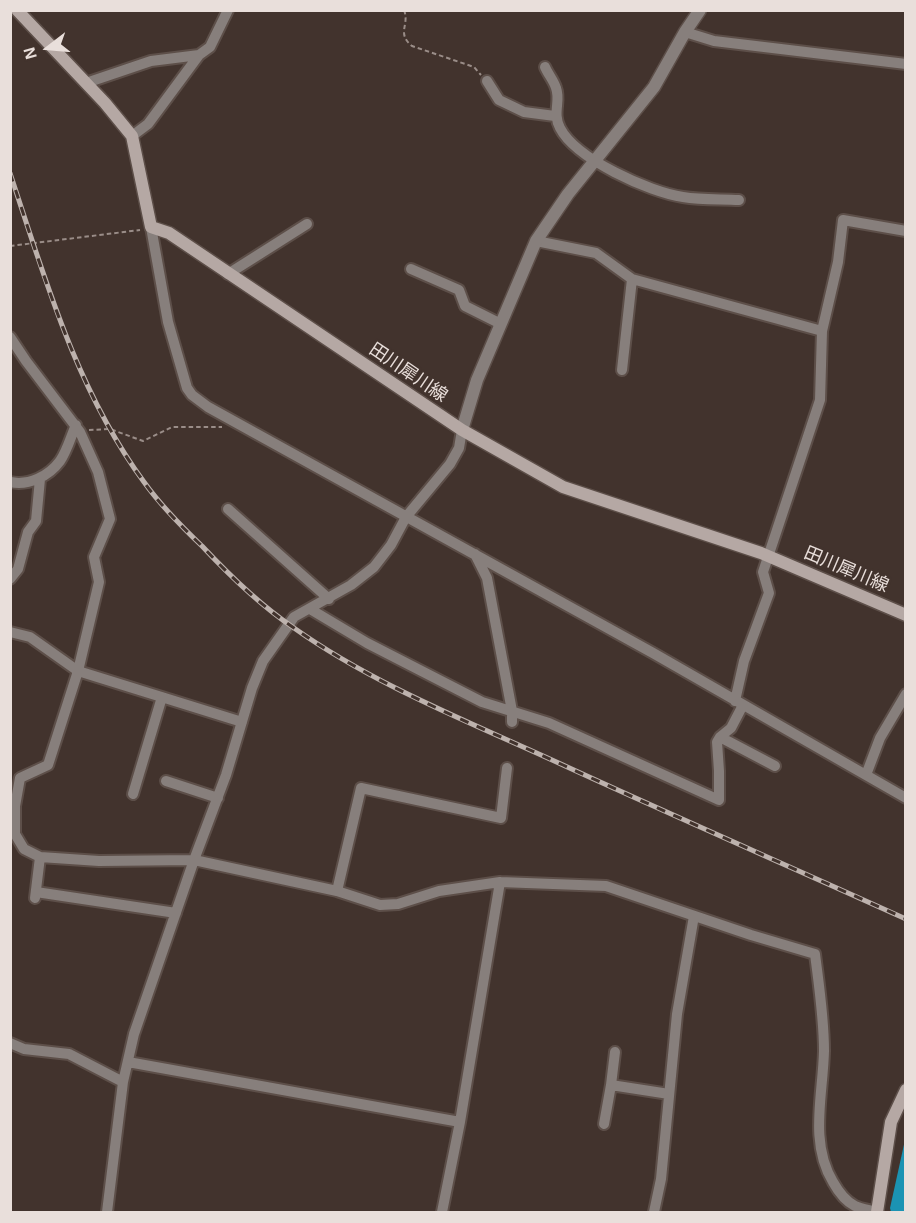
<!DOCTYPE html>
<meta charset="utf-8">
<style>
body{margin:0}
#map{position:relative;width:916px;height:1223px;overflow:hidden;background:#42332d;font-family:Helvetica,sans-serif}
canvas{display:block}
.frame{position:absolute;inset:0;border:12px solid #e9dfdb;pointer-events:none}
.north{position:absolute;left:18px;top:18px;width:60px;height:60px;-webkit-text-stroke:4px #42332d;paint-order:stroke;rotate:254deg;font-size:16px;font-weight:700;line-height:24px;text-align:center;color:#e9dfdb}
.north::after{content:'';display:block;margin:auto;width:21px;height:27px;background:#e9dfdb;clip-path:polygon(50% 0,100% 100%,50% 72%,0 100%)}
</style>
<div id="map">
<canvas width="916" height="1223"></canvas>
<div class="frame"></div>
<div class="north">N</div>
</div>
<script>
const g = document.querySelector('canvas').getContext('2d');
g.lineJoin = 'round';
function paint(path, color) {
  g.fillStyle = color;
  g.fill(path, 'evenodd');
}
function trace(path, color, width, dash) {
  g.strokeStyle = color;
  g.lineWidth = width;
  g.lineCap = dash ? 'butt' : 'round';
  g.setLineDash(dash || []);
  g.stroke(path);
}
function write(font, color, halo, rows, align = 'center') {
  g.font = font + ' Helvetica,"Noto Sans JP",sans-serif';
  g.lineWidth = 5;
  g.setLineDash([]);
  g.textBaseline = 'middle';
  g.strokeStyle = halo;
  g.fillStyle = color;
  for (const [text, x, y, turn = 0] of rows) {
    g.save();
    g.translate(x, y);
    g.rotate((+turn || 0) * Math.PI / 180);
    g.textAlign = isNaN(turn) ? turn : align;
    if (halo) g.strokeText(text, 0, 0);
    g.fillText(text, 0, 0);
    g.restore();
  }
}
paint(new Path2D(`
 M905 1140V1212H891L890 1208Z`), '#1b93b3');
const minor = new Path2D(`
 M685 32 714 41 906 64
 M545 67C548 74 554 81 556 88 561 101 552 113 560 128 576 159 649 192 683 197 701 200 720 199 739 200
 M487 81 499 100 524 112 555 116
 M86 83 151 61 199 55
 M132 136 148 124 199 55 210 47 228 10
 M151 227 168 322 187 388 192 395 208 407 653 653 906 798
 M536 241 596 253 632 279 822 331
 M411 269 459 290 465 306 501 324
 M228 274 307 224
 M10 337 26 361 80 432 98 472 110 519 94 557 99 582 78 671 242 722
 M622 370 632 279
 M10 482C29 486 49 476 60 461 67 451 71 436 76 425
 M228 509 329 599
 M475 554 487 578 512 711V722
 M10 579 18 569 28 532 36 521 40 479
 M310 609 367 643 482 702 549 723 719 800V771L717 742 720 737 731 728 743 705
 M10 632 30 637 78 671 48 765 20 778 15 806V834L24 849 40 857 99 861 194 860 337 891 380 905 398 904 439 891 500 882 606 886 751 935 815 954C819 986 824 1018 824 1051 823 1095 809 1142 833 1182 838 1191 845 1201 855 1206 861 1209 870 1210 877 1212
 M735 701 744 661 769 593 763 572 820 400 822 331 838 262 843 220 906 231
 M720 737 775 766
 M866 775 880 738 906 694
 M166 781 218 798
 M133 794 162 697
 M337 891 361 788 501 818 507 768
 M36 892 176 913
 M35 898 40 857
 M10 1043 24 1049 69 1054 123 1082
 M128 1062 460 1122 500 882
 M611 1085 615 1052
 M604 1124 611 1085 669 1094
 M107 1212 123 1082 134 1034 194 860 226 775 252 688 263 661 294 617 351 585 374 567 391 545 406 517 450 464 459 448 462 430
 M442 1212 460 1122
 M654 1212 661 1179 677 1014 694 916`);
const tertiary = new Path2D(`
 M462 430 477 380 536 241 568 194 654 87 685 32 700 10`);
const secondary = new Path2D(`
 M17 10 105 103 132 136 151 227 169 233 462 430 563 487 761 553 906 615
 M877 1212 891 1122 906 1090`);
trace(minor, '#5d4f49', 14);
trace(tertiary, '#5d4f49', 15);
trace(secondary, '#5d4f49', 15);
trace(new Path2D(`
 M404 10C410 25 396 33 412 46L474 67 481 75
 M10 246 140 230
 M89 430 110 429 143 441 172 427H222`), '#9a8d88', 2, [4.5, 3]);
trace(minor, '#877f7c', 10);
trace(tertiary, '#877f7c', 12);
trace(secondary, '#b5a8a4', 12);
const rail = new Path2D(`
 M10 173C45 279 77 391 144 482 161 506 181 526 202 546 230 576 260 605 294 628 376 686 472 723 563 765 676 817 791 867 906 919`);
trace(rail, '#bdb2ad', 5);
trace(rail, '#42332d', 3, [9]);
write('18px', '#e9dfdb', '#42332d', [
 ["田川犀川線",408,373,34],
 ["田川犀川線",846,570,23]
]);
</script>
